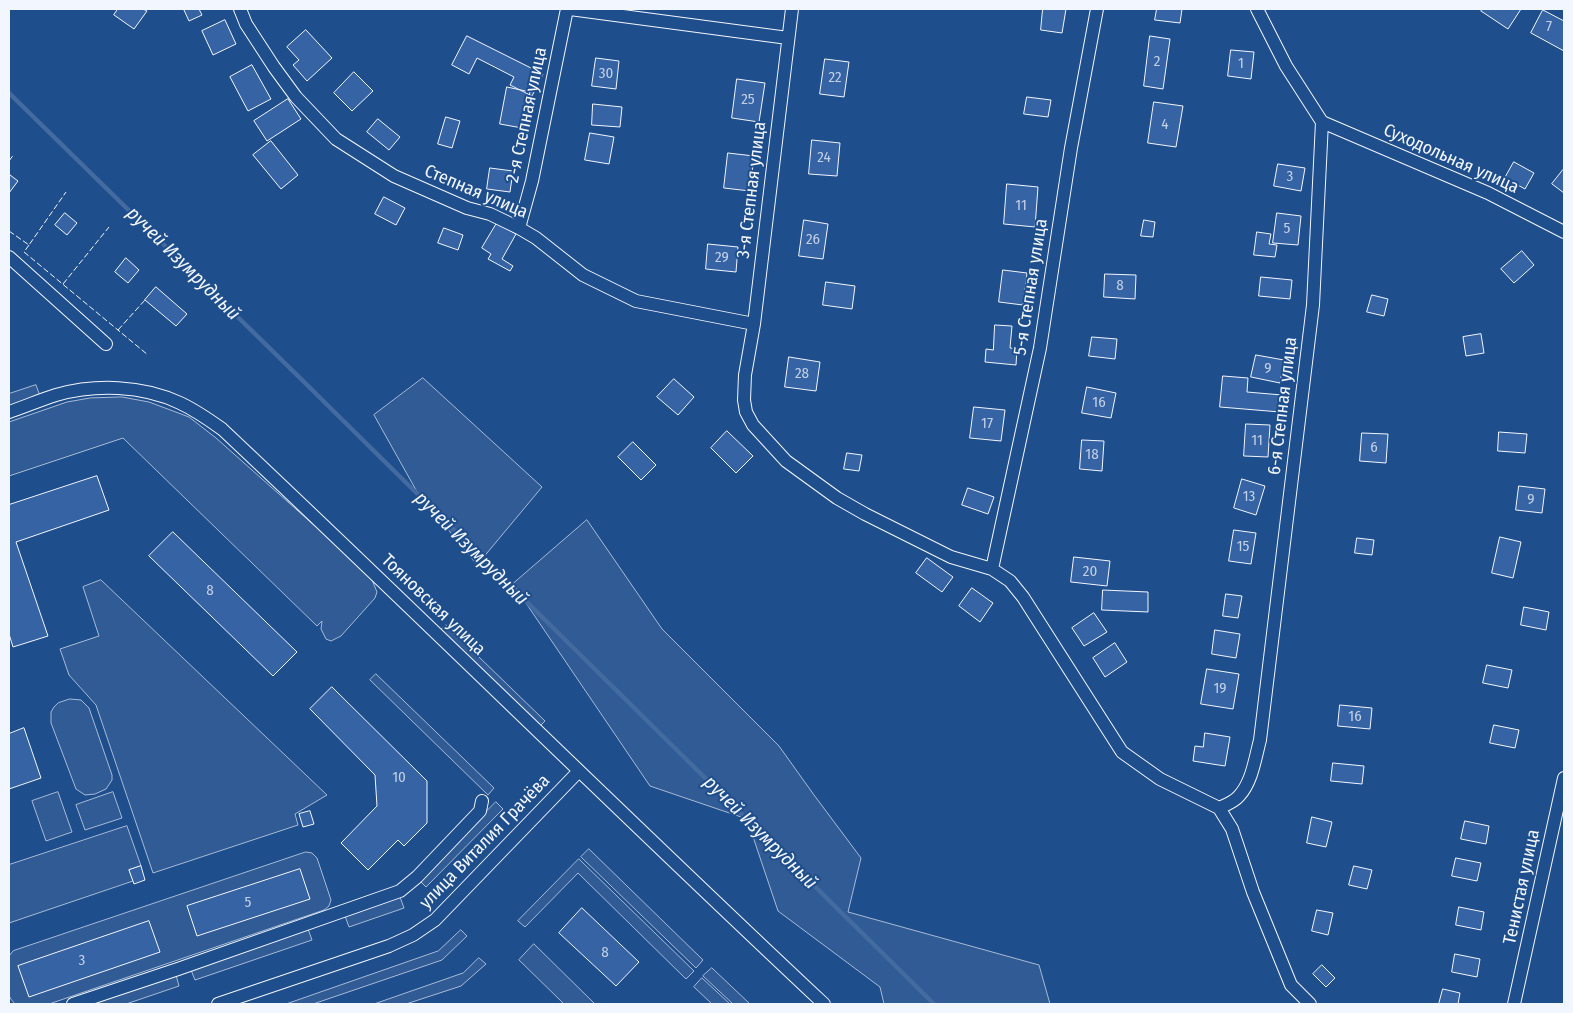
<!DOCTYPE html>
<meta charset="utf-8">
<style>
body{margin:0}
#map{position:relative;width:1573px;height:1013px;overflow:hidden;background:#1f4e8c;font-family:"Fira Sans Condensed",sans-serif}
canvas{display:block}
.frame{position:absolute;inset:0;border:10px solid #f2f6ff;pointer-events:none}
</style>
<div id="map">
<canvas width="1573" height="1013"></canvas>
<div class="frame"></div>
</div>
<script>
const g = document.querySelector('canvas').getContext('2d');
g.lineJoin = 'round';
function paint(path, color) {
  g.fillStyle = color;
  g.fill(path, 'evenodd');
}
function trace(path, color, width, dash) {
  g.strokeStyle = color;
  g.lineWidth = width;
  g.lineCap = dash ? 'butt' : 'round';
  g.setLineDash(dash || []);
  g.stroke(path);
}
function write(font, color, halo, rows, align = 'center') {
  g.font = font + ' "Fira Sans Condensed",sans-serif';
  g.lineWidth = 4;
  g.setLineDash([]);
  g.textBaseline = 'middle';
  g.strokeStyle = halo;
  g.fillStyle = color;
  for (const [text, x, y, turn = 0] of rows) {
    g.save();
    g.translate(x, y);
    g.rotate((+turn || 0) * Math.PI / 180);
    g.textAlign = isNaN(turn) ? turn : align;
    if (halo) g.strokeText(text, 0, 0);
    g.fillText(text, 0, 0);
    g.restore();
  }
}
const built = new Path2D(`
 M423 378 542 487 477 565 416 490 374 415Z
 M36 385 40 396 9 407V394Z
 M122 397 149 402 189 417 216 438 370 575 377 592 375 598 341 636 331 641 326 639 321 629 322 621 317 626 123 438 9 476V422L67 402 90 398Z
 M587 520 662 629 779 746 814 795 861 858 848 912 1039 965 1050 1004H884L880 987 778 911 747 819 650 786 513 584Z
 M101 580 327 795 295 814 298 825 153 873 96 705 69 675 60 649 99 636 83 587Z
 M446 625 545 721 538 728 440 631Z
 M376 674 494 788 488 795 370 680Z
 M70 699 81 700 89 708 112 775V780L106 789 95 794 85 795 76 789 51 723V712L54 707 58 703Z
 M58 792 72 832 46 841 32 801Z
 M113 792 122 818 85 830 76 805Z
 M496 802 503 809 426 887 419 880Z
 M127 826 141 866 129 870 133 881 9 923V865Z
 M589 849 703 960 696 968 581 857Z
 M306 852 312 853 317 858 331 900 329 906 324 910 49 1004H15L10 998 9 993V956L13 951Z
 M579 859 694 971 686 979 578 873 525 927 518 921Z
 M400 897 404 908 349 927 345 916Z
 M308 929 312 940 195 980 191 970Z
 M461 930 467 936 442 960 313 1004H286L438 951Z
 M534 944 595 1004H564L519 960Z
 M479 958 486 964 461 986 406 1004H374L463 973Z
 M712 968 750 1004H733L703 976Z
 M176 975 179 986 126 1004H92Z
 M702 978 730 1004H712L694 987Z`);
paint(built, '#305b95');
trace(built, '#a8bbd7', 1);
trace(new Path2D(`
 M9 93 298 376 934 1004`), '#446ba0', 4.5);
const building = new Path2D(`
 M118 9H143L147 11 134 29 114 15Z
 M186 9H199L202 15 189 21 184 10Z
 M1043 9H1066L1062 33 1041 30Z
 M1157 9H1182L1180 23 1155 20Z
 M1483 9H1521L1508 29 1481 11Z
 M1543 10 1564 21V51L1531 33Z
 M225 20 236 44 213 55 202 31Z
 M306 30 332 58 307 81 293 65 299 60 287 47Z
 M467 36 543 74 532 96 510 85 514 77 477 58 469 74 452 65Z
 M1150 36 1170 39 1163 89 1144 86Z
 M1231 50 1254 52 1251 79 1228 76Z
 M596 58 619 61 616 89 592 86Z
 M825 59 849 62 844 97 820 94Z
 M252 65 271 99 248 111 230 77Z
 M354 72 373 91 352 111 334 93Z
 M737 79 765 83 759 122 732 118Z
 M507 87 530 92 522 128 500 124Z
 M1027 97 1051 100 1048 117 1024 114Z
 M288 99 301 119 267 141 254 121Z
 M1154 102 1183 106 1176 147 1148 143Z
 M593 104 622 107 620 127 592 125Z
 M446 117 460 121 452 148 438 144Z
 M378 119 400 137 389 150 367 132Z
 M590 133 614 137 609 164 585 160Z
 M812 140 840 143 837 176 809 174Z
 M271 141 298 175 281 189 253 155Z
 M728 153 754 156 750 191 724 188Z
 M1514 162 1534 173 1525 189 1505 178Z
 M1278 164 1305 168 1301 191 1274 186Z
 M490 168 513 171 510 192 487 189Z
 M1563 170 1564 171V193L1552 184Z
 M10 175 18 181 9 193V177Z
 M1007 184 1038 187 1035 227 1004 224Z
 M384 197 405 208 396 225 375 214Z
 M65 213 77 223 67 235 55 225Z
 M1277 213 1301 216 1298 245 1273 243Z
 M804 220 828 224 823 259 799 256Z
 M1144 220 1155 222 1153 237 1141 236Z
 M497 223 516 234 502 259 513 266 510 271 488 259 491 254 482 248Z
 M444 228 463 235 458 250 438 243Z
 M1257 232 1271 234 1269 244 1277 245 1275 257 1254 255Z
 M708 244 738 247 736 272 706 269Z
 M1522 251 1534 265 1514 283 1501 269Z
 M126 258 139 270 128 283 115 272Z
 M1003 270 1027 273 1023 305 999 302Z
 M1105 274 1136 275 1135 299 1104 297Z
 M1261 277 1292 280 1290 299 1259 296Z
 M826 282 855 286 852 309 823 305Z
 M156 287 187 314 176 326 145 300Z
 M1372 295 1388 299 1384 316 1367 312Z
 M995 325 1012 326 1010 348 1017 349 1016 365 985 362 986 349 993 350Z
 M1481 334 1484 353 1466 356 1463 337Z
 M1092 337 1117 339 1115 359 1089 356Z
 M1256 355 1284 360 1280 383 1251 377Z
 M789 357 820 362 816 391 785 387Z
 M1223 376 1248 378 1247 392 1282 395 1280 412 1220 407Z
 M674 379 694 397 678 415 657 397Z
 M1087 387 1116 393 1111 418 1082 413Z
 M974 407 1005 410 1001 441 970 438Z
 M1246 424 1270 425 1268 457 1244 456Z
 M727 431 753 456 736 473 711 448Z
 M1499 432 1527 434 1525 453 1498 451Z
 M1362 433 1388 434 1386 463 1360 461Z
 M1082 440 1104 441 1102 471 1080 469Z
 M633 442 656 465 641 480 618 457Z
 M847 453 862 455 859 471 844 469Z
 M97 476 109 510 16 542 48 636 13 647 9 634V505Z
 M1242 479 1265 486 1256 515 1234 508Z
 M1519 486 1545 489 1542 513 1516 510Z
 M968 488 994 497 988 514 962 505Z
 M1234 530 1256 533 1251 564 1229 561Z
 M173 532 297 652 273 676 149 556Z
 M1500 537 1521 542 1513 578 1492 573Z
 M1357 538 1374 540 1372 555 1355 553Z
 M1074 557 1110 561 1107 586 1071 582Z
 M927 558 953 577 942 592 916 573Z
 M972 588 993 603 980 622 959 606Z
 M1103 590 1148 592V612L1102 610Z
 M1226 594 1242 596 1238 618 1223 616Z
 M1524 607 1549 612 1546 630 1521 625Z
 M1094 613 1107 632 1084 646 1072 628Z
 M1215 630 1240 634 1236 658 1212 654Z
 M1115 643 1127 662 1105 677 1093 658Z
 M1487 665 1512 670 1508 688 1483 683Z
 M1207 669 1239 674 1233 709 1201 704Z
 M332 687 427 781V823L404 846 398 840 368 870 341 843 377 806 375 775 310 709Z
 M1340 705 1372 708 1370 729 1338 726Z
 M1494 725 1519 730 1515 748 1490 743Z
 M24 728 41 778 9 789V734Z
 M1205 733 1230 737 1225 766 1193 761 1195 746 1203 747Z
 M1333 763 1364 766 1362 784 1331 781Z
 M310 811 314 824 303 827 299 814Z
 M1312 817 1332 822 1326 847 1307 843Z
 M1465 821 1489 826 1486 844 1461 839Z
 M1456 858 1481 863 1477 881 1452 876Z
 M141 866 145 880 134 884 129 870Z
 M1354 866 1372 870 1367 889 1349 885Z
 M300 869 310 899 197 936 187 906Z
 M1459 907 1484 912 1481 930 1456 925Z
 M582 908 639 962 616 986 559 933Z
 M1317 910 1333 913 1328 935 1312 931Z
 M149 921 160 952 29 997 18 966Z
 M1455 954 1480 959 1477 977 1452 972Z
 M1322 965 1335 978 1326 987 1313 974Z
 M1443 989 1460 993 1458 1004H1439Z`);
paint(building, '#3563a3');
trace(building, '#f2f6ff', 1);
const street = new Path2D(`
 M240 9 246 24 274 67 296 97 336 139 394 176 467 208 490 214 519 228 536 238 583 275 636 301 754 324
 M570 9 788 38
 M792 9 754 324 745 375 744 400 746 412 753 425 786 461 837 498 865 514 951 557 992 569 1010 581 1023 597 1122 752 1160 779 1219 808 1232 829 1253 892 1291 985 1310 1004
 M1322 122 1488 193 1564 232
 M519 228 532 181 567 9
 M9 257 106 344
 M9 412C24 407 40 400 56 395 95 384 142 385 180 403 195 410 208 419 222 429 424 619 621 814 824 1004
 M992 569 1040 348 1071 148 1097 9
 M1219 808C1226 805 1234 802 1239 796 1252 782 1255 759 1260 740L1313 305 1322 122 1286 66 1257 9
 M73 1004 178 969 400 891 417 877 480 811 482 801
 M218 1004 389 946 413 935 435 920 579 771
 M1514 1004 1564 778`);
trace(street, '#f2f6ff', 14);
trace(street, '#1f4e8c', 12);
trace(new Path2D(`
 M9 161 14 154
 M9 231 29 245 66 192
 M29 245 24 252 148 355
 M63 284 109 227
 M118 330 145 300`), '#f2f6ff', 1, [6, 2.5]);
write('15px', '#c3d1e8', null, [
 ["7",1549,27],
 ["2",1157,62],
 ["1",1241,64],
 ["30",606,74],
 ["22",835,78],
 ["25",748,100],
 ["4",1165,125],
 ["24",824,158],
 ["3",1290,177],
 ["11",1021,206],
 ["5",1287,229],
 ["26",813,240],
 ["29",722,258],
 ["8",1120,286],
 ["9",1268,369],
 ["28",802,374],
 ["16",1099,403],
 ["17",987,424],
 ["11",1257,441],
 ["6",1374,448],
 ["18",1092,455],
 ["13",1249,497],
 ["9",1531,500],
 ["15",1243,547],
 ["20",1090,572],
 ["8",210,591],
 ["19",1220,689],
 ["16",1355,717],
 ["10",399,778],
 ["5",248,903],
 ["8",605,953],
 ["3",82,961]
]);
write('18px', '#f2f6ff', '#1f4e8c', [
 ["2-я Степная улица",527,115,-78],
 ["Суходольная улица",1451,159,24],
 ["3-я Степная улица",752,190,-83],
 ["Степная улица",476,192,23],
 ["5-я Степная улица",1031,287,-81],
 ["6-я Степная улица",1283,406,-83],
 ["Тояновская улица",433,605,44],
 ["улица Виталия Грачёва",485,842,-46],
 ["Тенистая улица",1522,887,-78]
]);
write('italic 19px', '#f2f6ff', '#1f4e8c', [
 ["ручей Изумрудный",183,264,45],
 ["ручей Изумрудный",471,549,45],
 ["ручей Изумрудный",760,833,45]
]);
</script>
